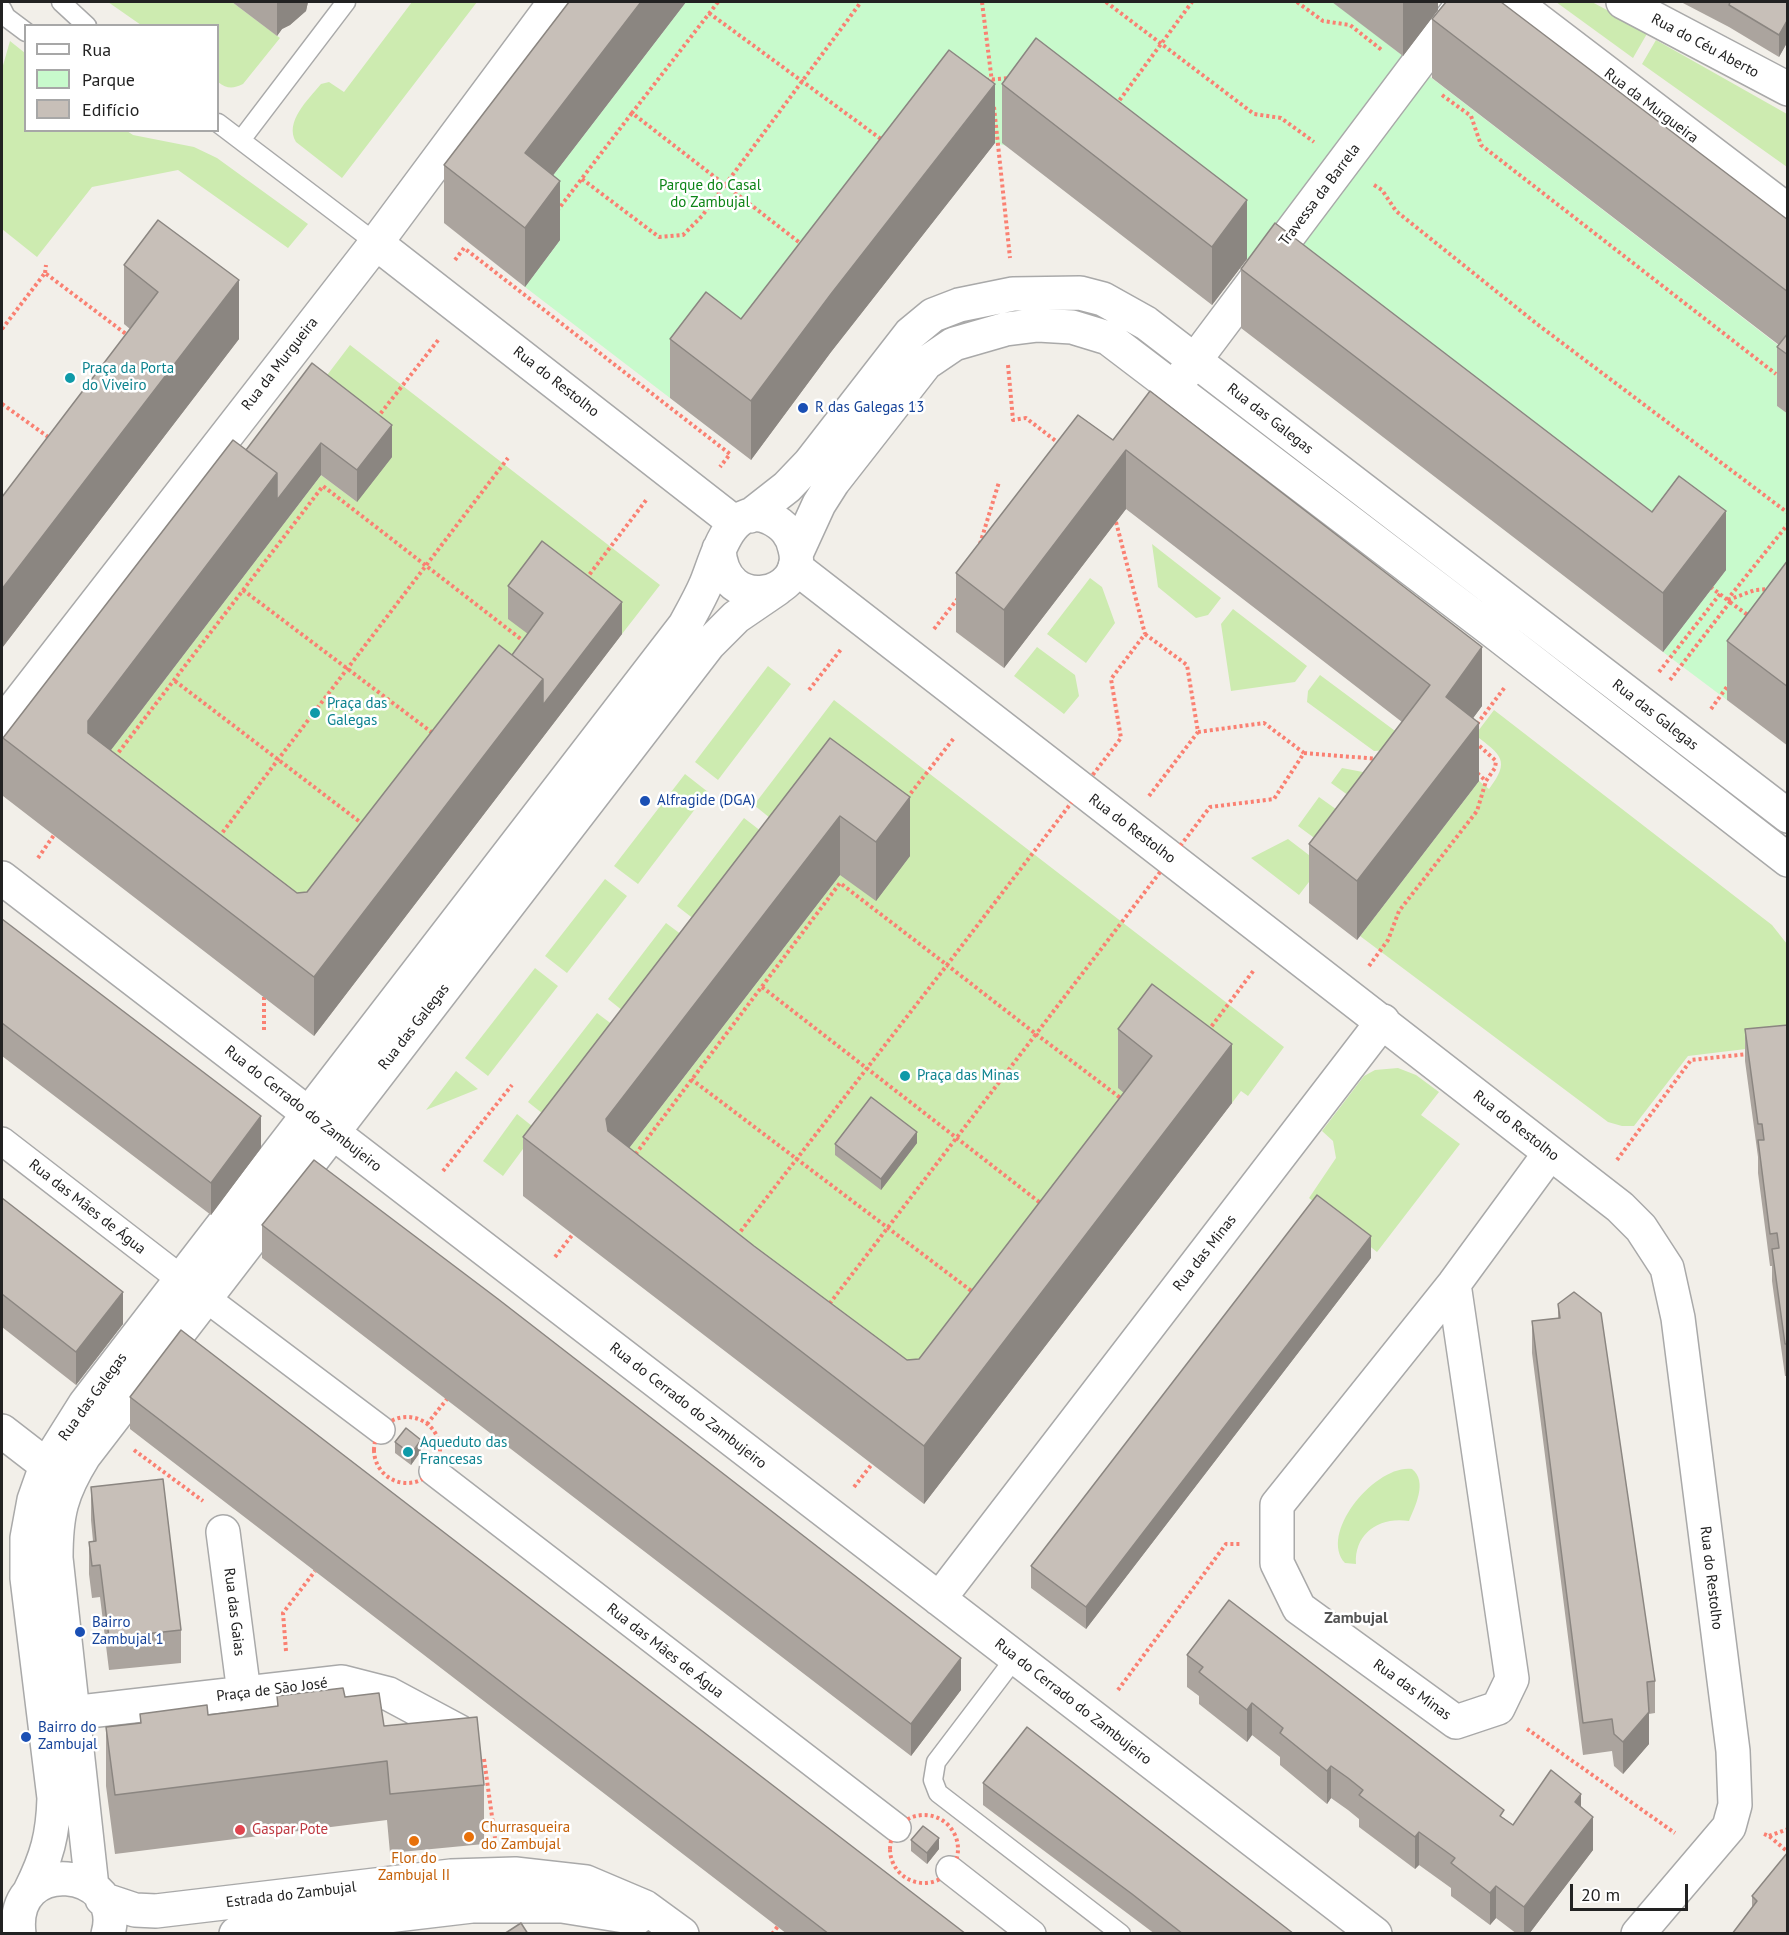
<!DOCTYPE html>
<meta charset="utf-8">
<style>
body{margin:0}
#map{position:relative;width:1789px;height:1935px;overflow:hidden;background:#f2efe9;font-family:"PT Sans",sans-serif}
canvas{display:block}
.frame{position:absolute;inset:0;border:3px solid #222;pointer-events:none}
.legend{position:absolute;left:24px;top:24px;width:195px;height:108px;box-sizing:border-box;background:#fff;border:2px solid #a7a7a7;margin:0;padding:8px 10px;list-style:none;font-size:18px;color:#222}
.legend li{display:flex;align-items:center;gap:12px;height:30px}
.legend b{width:30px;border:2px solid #a7a7a7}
.scale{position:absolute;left:1570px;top:1884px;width:118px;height:27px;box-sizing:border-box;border:3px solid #222;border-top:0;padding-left:8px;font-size:18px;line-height:21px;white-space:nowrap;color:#222;-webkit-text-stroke:4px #fff;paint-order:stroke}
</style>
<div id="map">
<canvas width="1789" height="1935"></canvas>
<div class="frame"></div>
<ul class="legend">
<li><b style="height:8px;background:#fff"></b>Rua</li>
<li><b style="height:16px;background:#c8facc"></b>Parque</li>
<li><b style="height:16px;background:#c7bfb8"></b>Edifício</li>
</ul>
<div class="scale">20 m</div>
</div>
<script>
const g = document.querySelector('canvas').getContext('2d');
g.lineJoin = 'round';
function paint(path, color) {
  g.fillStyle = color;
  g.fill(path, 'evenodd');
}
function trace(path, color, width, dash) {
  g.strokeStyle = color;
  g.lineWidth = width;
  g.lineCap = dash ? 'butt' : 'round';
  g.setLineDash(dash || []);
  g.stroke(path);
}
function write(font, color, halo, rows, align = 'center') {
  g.font = font + ' "PT Sans",sans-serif';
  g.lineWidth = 5;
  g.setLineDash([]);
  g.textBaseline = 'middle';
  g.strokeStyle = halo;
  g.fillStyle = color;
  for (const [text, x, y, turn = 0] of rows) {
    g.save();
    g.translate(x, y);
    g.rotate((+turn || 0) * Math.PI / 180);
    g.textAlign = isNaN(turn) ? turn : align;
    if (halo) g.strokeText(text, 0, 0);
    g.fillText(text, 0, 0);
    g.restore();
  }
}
paint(new Path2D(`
 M108 2H232L280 38 243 84C233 89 227 89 218 82V26L141 25Z
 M412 2H477L342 178 296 142C284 122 308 100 321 84L329 82 344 92Z
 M1556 2H1592L1648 32 1633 58Z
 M1656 40 1787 114V167L1642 64Z
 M10 41 25 53 26 130 127 131 133 135 194 147 217 158 308 224 288 248 178 170 92 187 37 257 2 229V69Z
 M350 345 660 585 622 634 537 641 307 951 88 780 321 475 357 502 312 395Z
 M1152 544 1221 598 1208 615 1196 618 1158 587Z
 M1090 578 1102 587 1115 623 1086 663 1047 634Z
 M1233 609 1307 666 1295 682 1231 691 1221 624Z
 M1037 647 1075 675 1079 696 1064 714 1014 676Z
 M768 666 791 684 718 780 695 762Z
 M1320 675 1418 748 1374 751 1307 702 1308 691Z
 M834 700 1284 1047 1248 1096 1241 1091 1232 1103 1152 1114 919 1418 606 1178 840 875 754 805Z
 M1494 710 1772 925 1787 944V1044L1688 1056 1634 1126H1622L1608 1122 1360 936 1479 781 1489 789C1511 760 1501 755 1475 735Z
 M1342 768 1389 777 1366 808 1331 783Z
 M685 774 708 792 638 884 614 866Z
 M1319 797 1354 822 1332 851 1298 826Z
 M744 818 766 835 699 923 677 906Z
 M1288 839 1322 865 1299 895 1251 858Z
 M605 879 627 896 567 973 545 956Z
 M666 923 686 938 628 1015 608 999Z
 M535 968 558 986 488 1076 465 1058Z
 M597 1013 617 1028 547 1117 528 1102Z
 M1398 1068 1416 1075 1439 1092 1421 1115 1460 1144 1377 1252 1309 1198 1336 1158 1333 1141 1322 1131 1364 1076 1375 1070Z
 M456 1071 478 1089 426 1110Z
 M517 1114 537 1130 503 1176 483 1161Z
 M1412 1469C1428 1482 1415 1506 1409 1521 1380 1516 1354 1533 1356 1564L1345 1563C1318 1533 1376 1464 1412 1469Z`), '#cdebb0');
paint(new Path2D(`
 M686 2H1333L1787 352 1777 406 1788 414 1787 619 1727 700 1663 652 1726 570 1275 281 1140 178 995 143 949 109 741 378 705 351 670 398 525 287 560 240 525 212Z`), '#c8facc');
const service = new Path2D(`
 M61 2 87 26
 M2 9 6 17 26 32
 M218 123 376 243
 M241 140 346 2
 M1015 1658 936 1762 933 1780 938 1793 1121 1934`);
const pedestrian = new Path2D(`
 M2 1141 173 1273
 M215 1305 381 1430
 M433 1471 897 1828
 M950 1870 1032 1934`);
const minor = new Path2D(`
 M1514 2 1788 211
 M1623 2 1788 89
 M376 243 735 523
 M1177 384 1464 2
 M795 567 1620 1207 1641 1228 1667 1268 1678 1318 1733 1751 1735 1805 1729 1827 1638 1934
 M2 724 376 243 555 2
 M2 878 1375 1934
 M1454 1284 1512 1679 1498 1708 1456 1722 1299 1608 1277 1563V1505L1454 1284 1550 1153
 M2 1431 68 1482
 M223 1532 244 1693
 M939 1599 1383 1021
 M45 1716 342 1682 389 1694 460 1732`);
const tertiary = new Path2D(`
 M750 516 787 487 809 464 910 334 933 315 959 305 1013 294 1080 293 1103 299 1146 323 1788 816
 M797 552 819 504 833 482 926 363 954 344 1006 329 1038 325 1072 327 1108 338 1493 631 1788 860
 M92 1887 56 1558C56 1514 61 1493 84 1456L709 644 736 617 777 589
 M30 1891C47 1857 53 1835 54 1798L27 1578V1538L34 1500 46 1466 85 1404 685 625C692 612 700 598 706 584 717 558 729 500 770 518 784 525 792 534 795 549 808 596 723 617 719 549
 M102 1899 135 1910 156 1911 451 1876 515 1874 586 1882 645 1907 682 1934
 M19 1934C9 1853 127 1868 108 1934
 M236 1934 472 1906H562L637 1918`);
trace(service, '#a9a9a9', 21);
trace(pedestrian, '#a9a9a9', 30);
trace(minor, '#a9a9a9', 36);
trace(tertiary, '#a9a9a9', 36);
trace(new Path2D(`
 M718 2 632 113 804 246
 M982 2 992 82
 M1106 2 1254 114 1281 118 1314 142
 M1297 2 1323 21 1350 25 1383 51
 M709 13 885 142
 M986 80 1011 78
 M1442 95 1471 116 1481 145 1776 374
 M1116 105 1192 2
 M994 107 1010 258
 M582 179 659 237 683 235 702 216 861 2
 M1374 185 1382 190 1396 211 1537 324 1788 513
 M557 211 632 113
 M455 260 464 248 730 454 720 467
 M45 273 46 265
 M2 329 45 273 130 337
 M1008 365 1013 420 1026 418 1061 445
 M2 404 51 439
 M377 418 439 339
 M1116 522 1145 634
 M980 544 999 482
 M586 579 647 499
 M243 590 434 734
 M1727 600 1788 524
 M1728 600 1755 590 1770 589
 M1730 602 1749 616
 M934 629 959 597
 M1145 634 1187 665 1198 732 1264 723 1304 753 1274 799 1210 807 1036 1034 1143 1115 912 1412 613 1184 840 883 947 965 1121 738 1111 679Z
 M1659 672 1720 594
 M1670 680 1730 602 1712 588
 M175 681 364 825
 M809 690 842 648
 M1711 709 1729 684
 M1477 724 1505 687
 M1475 742 1496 761 1495 768 1486 781 1476 772
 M1304 753 1378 759
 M115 757 323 486 526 643
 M1149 796 1198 732
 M907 798 954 738
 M219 837 508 458
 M38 858 54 835
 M1369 966 1388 940 1399 911 1477 811 1486 781
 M762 987 1043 1205
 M264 997V1033
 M1208 1031 1254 970
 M691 1079 974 1293
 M1617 1160 1691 1060 1748 1054
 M443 1171 512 1085
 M737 1236 947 965 1036 1034 827 1307
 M555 1257 573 1234
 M374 1450a33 33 0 1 1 66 0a33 33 0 1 1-66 0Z
 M427 1424 447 1399
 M134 1450 203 1501
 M854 1487 872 1464
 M286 1651 283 1613 315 1571
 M1118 1690 1226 1544H1241
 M1527 1729 1675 1833
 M484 1759 495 1838
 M890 1849a34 34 0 1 1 68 0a34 34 0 1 1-68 0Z
 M1764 1834 1769 1836 1788 1852
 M1769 1836 1788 1829
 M772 1934 778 1926`), '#fa8072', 4, [3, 3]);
trace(service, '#fff', 18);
trace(pedestrian, '#fff', 27);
trace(minor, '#fff', 33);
trace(tertiary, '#fff', 33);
paint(new Path2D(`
 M232 2H308L306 11 290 25 282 29 277 36Z
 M569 2H686L553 175 560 240 525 287 444 223V165Z
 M1332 2H1438V10L1403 56Z
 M1681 2H1788V41L1779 57 1729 27Z
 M1432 19 1788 220V414L1777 406V347L1779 345 1432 78Z
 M1002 84 1247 259 1212 305 1002 143Z
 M995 143 831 352 751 460 670 398V339L741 319Z
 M124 265 239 339 2 648V497L130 329 124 324Z
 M1241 269 1726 570 1663 652 1241 328Z
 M312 363 392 457 357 502 321 475 111 750 297 893 307 892 512 655 528 634 508 619V586L622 634 314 1036 3 796V738L246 450Z
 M1078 415 1482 706 1473 718 1479 781 1357 940 1309 903V844L1402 722 1278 626 1126 509 1004 668 956 632V573Z
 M1788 560V746L1727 700V641Z
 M830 738 910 856 876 901 840 875 629 1148 754 1246 907 1360 919 1359 1124 1093 1118 1088V1029L1232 1103 924 1504 523 1196V1137Z
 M2 919 261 1148 211 1215 2 1056Z
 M1788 1025V1397L1787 1376H1785L1772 1281V1266H1770L1758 1173V1157L1745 1061V1029Z
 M917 1143 881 1190 835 1155V1144Z
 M2 1198 123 1324 76 1385 2 1327Z
 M262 1225 961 1690 911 1756 262 1258Z
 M1371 1258 1086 1629 1031 1588V1566Z
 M1558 1304 1655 1681V1713L1649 1714V1744L1623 1774 1614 1766 1612 1751 1583 1755 1532 1353V1321L1558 1318Z
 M130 1397 966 1934H787L130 1429Z
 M395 1442 421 1451 411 1465 395 1453Z
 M91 1487 181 1630V1663L109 1670 100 1597 92 1598 89 1574V1542L93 1541 91 1520Z
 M1187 1655 1504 1818 1513 1825 1581 1807 1593 1850 1529 1934H1517L1496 1918 1490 1925 1451 1896V1888L1419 1865 1415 1869 1359 1827V1819L1348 1810 1331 1798 1327 1804 1280 1765V1757L1252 1735 1247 1742 1199 1704V1696L1187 1687Z
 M277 1696 345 1697 384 1726 484 1785V1844L390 1853 387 1820 115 1854 106 1786V1727L140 1723V1714L208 1715 277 1706Z
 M983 1783 1294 1934H1155L983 1805Z
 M911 1840 939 1849 927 1864 911 1851Z
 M1788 1852V1934L1752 1907V1896Z`), '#aba49e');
paint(new Path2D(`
 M277 2H308L306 11 290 25 282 29 277 36Z
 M641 2H686L525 212V153Z
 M1403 2H1438V10L1403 56Z
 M1788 19V41L1779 57V35Z
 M995 84V143L831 352 751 460V401L831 294Z
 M560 181V240L525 287V228Z
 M1247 200V259L1212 305V247Z
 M239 280V339L2 648V589Z
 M392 425V457L357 502V470Z
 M321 443V475L88 780V721L277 473Z
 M1126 450V509L1004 668V610Z
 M1726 511V570L1663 652V593Z
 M622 602V634L314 1036V977L543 679Z
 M1482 647V706L1446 755V697Z
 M1479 723V781L1357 940V881Z
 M910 797V856L876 901V842Z
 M840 816V875L606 1178V1119Z
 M1232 1044V1103L924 1504V1446Z
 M261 1116V1148L211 1215V1183Z
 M917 1132V1143L881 1190V1179Z
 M1371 1236V1258L1086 1629V1607Z
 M123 1292V1324L76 1385V1352Z
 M421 1440V1451L411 1465V1454Z
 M961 1658V1690L911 1756V1724Z
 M1252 1703V1735L1247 1742V1710Z
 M1649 1712V1744L1623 1774V1742Z
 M1331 1766V1798L1327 1804V1771Z
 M1581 1794V1826L1575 1802Z
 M1593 1817V1850L1529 1934H1524V1907Z
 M1419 1832V1865L1415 1869V1837Z
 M939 1838V1849L927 1864V1853Z
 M1496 1886V1918L1490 1925V1893Z`), '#8b8681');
const building = new Path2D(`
 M569 2H641L525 153 560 181 525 228 444 165Z
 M1446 2H1501L1788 220V292L1432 19Z
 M1730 2H1788V19L1779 35 1729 5Z
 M1036 38 1247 200 1212 247 1002 84Z
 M949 50 995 84 831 294 751 401 670 339 706 292 741 319Z
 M158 220 239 280 2 589V497L158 292 124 265Z
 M1275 223 1652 512 1679 476 1726 511 1663 593 1241 269Z
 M1788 333V355L1777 347Z
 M312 363 392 425 357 470 321 443 277 500V473L246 450Z
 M1150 391 1482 647 1446 697 1479 723 1357 881 1309 844 1430 685 1278 567 1126 450 1004 610 956 573 1078 415 1113 440Z
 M233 440 277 473 88 721V733L297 893 307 892 499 645 543 679 314 977 3 738Z
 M542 541 622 602 543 705V679L512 655 543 613 508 586Z
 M1788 560V687L1727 641Z
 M830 738 910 797 876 842 840 816 606 1119 608 1131 754 1246 907 1360 919 1359 1152 1056 1118 1029 1152 984 1232 1044 924 1446 523 1137Z
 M2 919 261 1116 211 1183 2 1023Z
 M1788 1025V1344H1785L1772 1249 1779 1248 1777 1233 1770 1234 1758 1140H1764L1762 1124H1758L1745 1029Z
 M871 1097 917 1132 881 1179 835 1144Z
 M314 1160 498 1299 961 1658 911 1724 262 1225Z
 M1317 1195 1371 1236 1086 1607 1031 1566Z
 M2 1198 123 1292 76 1352 2 1294Z
 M1574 1292 1601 1313 1655 1681 1647 1682 1649 1712 1623 1742 1614 1734 1612 1719 1583 1723 1532 1321 1560 1318 1558 1304Z
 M181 1330 966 1934H829L130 1397Z
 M406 1428 421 1440 411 1454 395 1442Z
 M163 1479 181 1630 109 1638 100 1565 92 1566 89 1542 96 1541 91 1487Z
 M1229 1600 1504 1810 1500 1816 1513 1825 1551 1770 1581 1794 1575 1802 1593 1817 1524 1907 1496 1886 1490 1893 1451 1863 1455 1858 1419 1832 1415 1837 1359 1795 1363 1790 1348 1778 1331 1766 1327 1771 1280 1733 1283 1728 1252 1703 1247 1710 1199 1672 1203 1667 1187 1655Z
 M343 1688 345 1697 379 1693 384 1726 477 1717 484 1785 390 1794 387 1761 115 1795 106 1727 141 1723 140 1714 207 1705 208 1715 278 1706 277 1696Z
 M1027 1727 1294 1934H1183L1132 1894 983 1783Z
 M923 1826 939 1838 927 1853 911 1840Z
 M1788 1852V1934H1732L1757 1901 1752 1896Z
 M521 1923 528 1934H504Z`);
paint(building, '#c7bfb8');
trace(building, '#8b8681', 1.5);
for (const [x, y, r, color] of [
 [70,378,6,"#0f9aa8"],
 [803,408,6,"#1a4fb4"],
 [315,713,6,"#0f9aa8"],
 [645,801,6,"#1a4fb4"],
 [905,1076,6,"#0f9aa8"],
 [408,1452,6,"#0f9aa8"],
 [80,1632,6,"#1a4fb4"],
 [26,1737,6,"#1a4fb4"],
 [240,1830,6,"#e0444e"],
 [469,1837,6,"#e8710a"],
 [414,1841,6,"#e8710a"]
]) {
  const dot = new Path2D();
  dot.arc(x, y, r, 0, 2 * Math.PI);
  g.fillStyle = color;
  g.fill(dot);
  trace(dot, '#fff', 2);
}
write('15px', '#222', '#fff', [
 ["Rua do Céu Aberto",1705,46,28],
 ["Rua da Murgueira",1651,106,37],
 ["Travessa da Barrela",1320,195,-53],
 ["Rua da Murgueira",280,364,-52],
 ["Rua do Restolho",556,382,38],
 ["Rua das Galegas",1270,419,38],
 ["Rua das Galegas",1655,715,38],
 ["Rua do Restolho",1132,829,37],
 ["Rua das Galegas",414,1027,-52],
 ["Rua do Cerrado do Zambujeiro",303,1109,38],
 ["Rua do Restolho",1516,1126,38],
 ["Rua das Mães de Água",87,1207,38],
 ["Rua das Minas",1205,1253,-52],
 ["Rua das Galegas",93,1397,-54],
 ["Rua do Cerrado do Zambujeiro",688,1406,38],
 ["Rua do Restolho",1711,1578,83],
 ["Rua das Gaias",234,1612,83],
 ["Rua das Mães de Água",665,1651,38],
 ["Praça de São José",272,1690,-7],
 ["Rua das Minas",1412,1690,36],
 ["Rua do Cerrado do Zambujeiro",1073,1702,38],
 ["Estrada do Zambujal",291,1895,-7]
]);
write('15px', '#0c8416', '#fff', [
 ["Parque do Casal",710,186],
 ["do Zambujal",710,203]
]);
write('15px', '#0d838f', '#fff', [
 ["Praça da Porta",82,369],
 ["do Viveiro",82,386],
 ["Praça das",327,704],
 ["Galegas",327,721],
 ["Praça das Minas",917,1076],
 ["Aqueduto das",420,1443],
 ["Francesas",420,1460]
], 'left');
write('15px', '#164399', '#fff', [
 ["R das Galegas 13",815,408],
 ["Alfragide (DGA)",657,801],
 ["Bairro",92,1623],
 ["Zambujal 1",92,1640],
 ["Bairro do",38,1728],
 ["Zambujal",38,1745]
], 'left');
write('15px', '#c56008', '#fff', [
 ["Churrasqueira",481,1828],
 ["do Zambujal",481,1845],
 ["Flor do",414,1859,"center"],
 ["Zambujal II",414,1876,"center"]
], 'left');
write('15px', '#be3a42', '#fff', [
 ["Gaspar Pote",252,1830]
], 'left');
write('bold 16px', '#555', '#fff', [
 ["Zambujal",1356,1618]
]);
</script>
